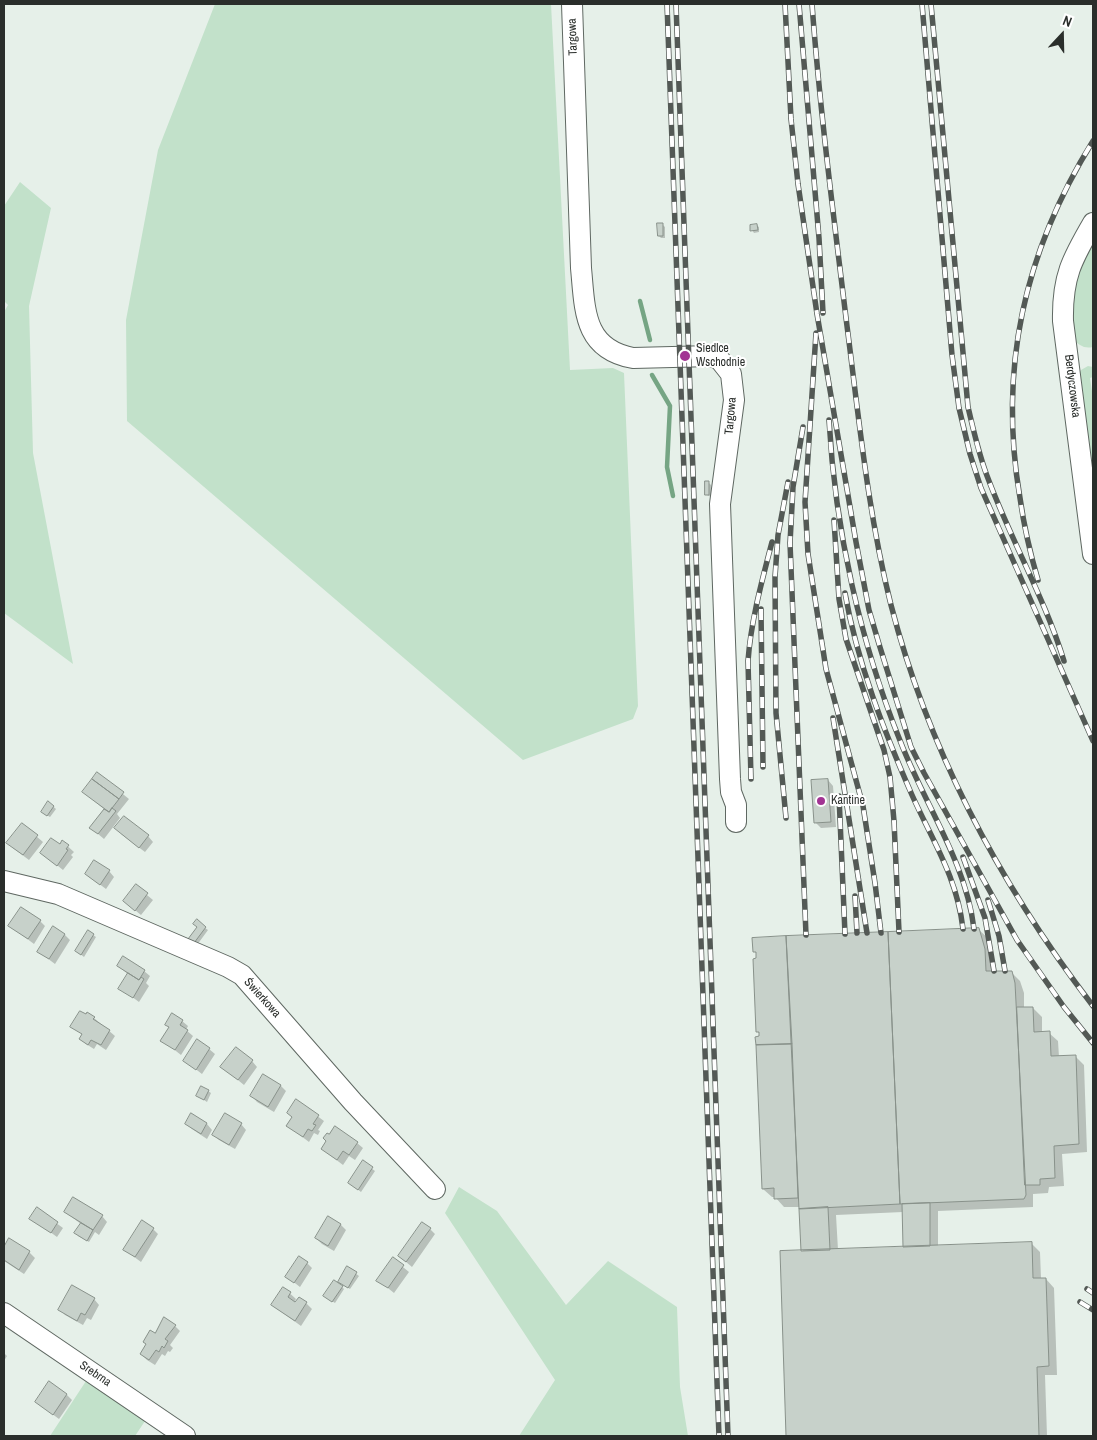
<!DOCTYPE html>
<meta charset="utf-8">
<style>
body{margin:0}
#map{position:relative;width:1097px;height:1440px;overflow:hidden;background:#e6f0e9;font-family:"Archivo Narrow",sans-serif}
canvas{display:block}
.frame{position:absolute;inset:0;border:5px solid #2a2e2b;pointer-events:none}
.north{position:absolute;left:1037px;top:10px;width:50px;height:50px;-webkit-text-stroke:4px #fff;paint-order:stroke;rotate:21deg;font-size:14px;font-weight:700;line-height:20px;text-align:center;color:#2a2e2b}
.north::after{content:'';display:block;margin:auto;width:18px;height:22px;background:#2a2e2b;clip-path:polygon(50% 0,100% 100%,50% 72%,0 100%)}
</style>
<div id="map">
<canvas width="1097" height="1440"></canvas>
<div class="frame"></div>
<div class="north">N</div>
</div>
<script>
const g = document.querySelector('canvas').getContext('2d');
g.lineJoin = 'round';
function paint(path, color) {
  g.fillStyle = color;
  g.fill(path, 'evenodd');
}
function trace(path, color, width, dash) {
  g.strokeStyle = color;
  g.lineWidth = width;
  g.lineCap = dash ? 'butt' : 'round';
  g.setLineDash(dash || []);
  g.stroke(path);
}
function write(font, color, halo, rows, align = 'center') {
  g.font = font + ' "Archivo Narrow",sans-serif';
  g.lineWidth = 4;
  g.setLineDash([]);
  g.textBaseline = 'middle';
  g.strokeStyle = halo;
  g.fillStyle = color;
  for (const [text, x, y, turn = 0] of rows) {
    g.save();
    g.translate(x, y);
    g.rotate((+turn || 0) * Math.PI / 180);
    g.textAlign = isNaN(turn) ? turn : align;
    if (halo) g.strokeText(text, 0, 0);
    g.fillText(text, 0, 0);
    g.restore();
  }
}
paint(new Path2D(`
 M215 4H551L570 370 613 368 624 373 638 706 633 719 523 760 127 421 126 320 158 150Z
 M20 182 51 208 29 306 33 453 73 664 4 613V312L8 305 4 301V206Z
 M1093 237 1092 338 1093 347C1084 349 1079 345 1072 339V288Z
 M1088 366 1093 367V377L1090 378 1093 398V468L1078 376 1081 370Z
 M459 1187 497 1211 566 1305 608 1261 677 1307 680 1387 688 1436H519L555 1380 445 1213Z
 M86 1381 145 1421 135 1436H50Z`), '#c2e1ca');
paint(new Path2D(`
 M662 224 665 227V238H661L659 236Z
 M756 225 759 227V232L754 233 752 230Z
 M708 482 711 485V497L707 495Z
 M98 774 129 799 117 814 120 818 104 839 91 828 105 810 84 792Z
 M828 780 833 786 836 827 821 828 815 822Z
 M49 803 56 809 50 817 45 814Z
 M22 824 43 842 29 860 13 848Z
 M121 834 148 836 153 842 145 852Z
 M63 842 74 852 71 855 73 857 63 870 42 853 60 846Z
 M109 871 114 877 106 889 86 874Z
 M136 886 153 900 141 915 130 906Z
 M40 921 45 926 34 944 10 926Z
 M205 928 208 930 197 945 190 939Z
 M979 930 988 938 993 958 994 972H1011L1020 981 1024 993V1008H1033L1042 1017V1033H1049L1058 1041 1059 1057 1075 1056 1084 1065 1087 1152 1062 1154 1064 1186 1049 1187 1048 1193 1033 1194V1207L938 1211V1247L1031 1243 1040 1252 1041 1279H1046L1054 1288 1057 1375H1045L1047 1436H787L781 1252H803L800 1207H784L775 1197H772L763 1189 760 1035 758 1032 757 954 754 951ZM903 1212 904 1248 838 1250 836 1215Z
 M64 934 70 940 55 964 39 952Z
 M93 935 96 937 84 957 79 953Z
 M118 966 144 971 150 976 146 983 149 986 139 1002 120 988 129 975Z
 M94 1018 115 1036 106 1050 97 1044 94 1049 86 1044 81 1039 83 1035 72 1026Z
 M182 1021 188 1026 186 1030 193 1036 181 1055 162 1040Z
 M209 1049 215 1054 202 1074 185 1061Z
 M252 1061 257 1067 244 1085 222 1067Z
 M263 1076 281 1086 286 1091 274 1112 257 1102 252 1096Z
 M208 1091 211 1093 207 1102 198 1096Z
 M297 1101 324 1121 318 1130 320 1131 318 1135 314 1133 309 1142 288 1126 293 1117Z
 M192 1115 207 1124 212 1130 207 1139 192 1129 186 1124Z
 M241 1124 246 1130 235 1149 219 1140 213 1134Z
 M357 1143 363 1148 355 1160 349 1156 343 1165 322 1149Z
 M363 1162 375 1171 361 1192 352 1185Z
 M37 1209 63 1228 57 1237 31 1218Z
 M65 1212 102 1216 107 1222 99 1235 95 1232 89 1242 78 1236 81 1224Z
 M328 1218 341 1225 346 1230 334 1251 322 1244 316 1238Z
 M153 1229 158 1234 141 1262 125 1250Z
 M430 1229 435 1234 412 1267 399 1256Z
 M10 1240 29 1252 35 1258 24 1274 4 1261V1249Z
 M393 1259 409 1272 394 1293 378 1280Z
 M307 1263 312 1268 300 1287 287 1277Z
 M348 1268 359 1276 350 1289 342 1284Z
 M342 1287 344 1289 335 1303 327 1298Z
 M284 1288 296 1299 292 1305 306 1303 312 1309 301 1326 272 1305Z
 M94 1299 99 1305 91 1320 87 1318 83 1325 65 1315 60 1309Z
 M175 1326 180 1331 170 1345 173 1348 170 1352 168 1351 165 1356 162 1354 155 1365 147 1360 141 1354 155 1334Z
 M4 1353 7 1356 4 1361Z
 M67 1395 72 1400 59 1419 36 1402Z`), '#0003');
trace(new Path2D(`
 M640 301 650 340
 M652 375 670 406 667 467 673 496`), '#76a584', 4.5);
const building = new Path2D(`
 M657 223H663V236H658Z
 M757 224 758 230 750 231V225Z
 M705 481H709V495H705Z
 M97 772 124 792 119 799 92 779Z
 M92 779 119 799 109 812 82 792Z
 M828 779 831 822 814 823 811 780Z
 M48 801 54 806 47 816 41 812Z
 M112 808 116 811 98 834 89 828 104 809 109 812Z
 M124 816 149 835 139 848 114 828Z
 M22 823 38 835 23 855 6 843Z
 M51 838 60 844 62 840 69 845 66 849 68 850 57 866 40 853Z
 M94 860 110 870 100 885 85 874Z
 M136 884 148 893 135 911 123 901Z
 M21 907 41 920 28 939 8 926Z
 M197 919 206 927 194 943 188 939 197 927 193 924Z
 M53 926 65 934 49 959 37 952Z
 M979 928 985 949 986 971H1012L1015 983 1026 1195 1024 1199 900 1204 888 932Z
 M88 930 94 934 81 955 75 951Z
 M888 932 900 1204 799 1209 786 936Z
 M786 936 792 1044 756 1045 755 1037 759 1036V1032H756L753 959 756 958V952H753L752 938Z
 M123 956 145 970 139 980 117 966Z
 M128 973 139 980 141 977 144 979 133 998 118 989Z
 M1017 1007H1033L1034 1032 1050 1031 1051 1056 1076 1055 1079 1144 1054 1146 1055 1178 1040 1179V1185H1025Z
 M80 1011 86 1014 87 1012 95 1017 93 1019 110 1030 101 1045 91 1040 88 1045 79 1039 82 1034 70 1027Z
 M172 1013 183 1020 180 1025 188 1030 175 1050 160 1041 169 1027 165 1025Z
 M197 1039 210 1048 196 1070 183 1061Z
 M792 1044 798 1198 774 1199V1188L762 1189 756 1045Z
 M236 1047 253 1060 238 1080 220 1067Z
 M263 1074 281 1085 268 1107 250 1096Z
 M201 1086 209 1090 204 1100 196 1096Z
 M296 1099 319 1115 313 1124 316 1125 312 1131 308 1129 303 1137 286 1126 292 1117 287 1113Z
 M191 1113 207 1123 201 1134 185 1124Z
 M225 1113 242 1123 229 1145 212 1135Z
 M335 1126 358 1142 349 1155 343 1151 337 1160 321 1149 326 1141 323 1138 327 1133 329 1134Z
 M363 1160 373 1167 358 1190 348 1183Z
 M73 1197 103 1215 93 1230 64 1212Z
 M930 1203V1246L903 1247 902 1204Z
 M37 1207 58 1222 51 1233 29 1219Z
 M828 1207 830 1250 801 1251 799 1209Z
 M328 1216 341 1224 328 1246 315 1238Z
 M142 1220 154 1228 135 1257 123 1250Z
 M422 1222 431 1228 406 1262 398 1256Z
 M81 1223 93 1230 87 1241 74 1233Z
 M9 1238 30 1251 19 1270 4 1260V1247Z
 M1032 1242 1033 1278H1046L1049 1366 1037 1367 1039 1436H786L780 1251Z
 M299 1256 308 1262 294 1283 285 1277Z
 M393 1257 404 1265 388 1288 376 1281Z
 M347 1266 357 1272 348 1288 338 1282Z
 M334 1280 343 1286 332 1302 323 1296Z
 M72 1285 95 1298 85 1315 81 1313 77 1321 58 1310Z
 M283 1287 291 1292 288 1297 295 1302 299 1297 307 1302 295 1321 271 1305Z
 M164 1317 176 1325 165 1339 168 1341 164 1348 162 1346 159 1352 156 1350 149 1360 140 1354 146 1344 143 1342 150 1330 155 1333Z
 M49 1381 67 1394 53 1415 35 1402Z`);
paint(building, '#c7d1ca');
trace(building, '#88918a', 1);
const minor = new Path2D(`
 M572 4 581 268C585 309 583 349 633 358L712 356 720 360 731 374 734 400 720 504 730 779 731 792 736 805V822
 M1093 223C1072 259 1062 277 1063 321L1093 554
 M4 881 58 894 228 967 242 975 353 1102 435 1189
 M4 1313 185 1436`);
trace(minor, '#5f6862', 22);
trace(minor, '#fff', 20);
const rail = new Path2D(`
 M667 4 719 1436
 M676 4 728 1436
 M785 4 791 119 798 184 817 314 856 542 869 610 879 644 911 747 924 773 1017 940 1064 1007 1093 1043
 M799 4 819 238 823 313
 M812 4C820 112 834 219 847 326 859 419 868 514 891 605 929 752 1001 886 1093 1006
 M922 4 952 355 959 408 970 454 981 488 1093 741
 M931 4 968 407C974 432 979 456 989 481 1012 542 1045 599 1064 661
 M816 333 805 502 808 554 826 669 863 806 875 883 881 933
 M829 420C835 529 860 642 901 743 925 805 966 862 974 929
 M803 427 793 487 790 543 806 935
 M834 520 839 599 846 639 884 750 890 777 894 821 899 932
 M1038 580C1030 553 1024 526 1020 498 998 369 1024 252 1093 141
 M845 593C857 662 884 731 912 795 933 842 957 877 963 929
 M761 609 763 767
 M833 718 867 933
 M751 779 748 661C751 620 762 581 772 542
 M839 796 845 934
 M786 818 776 713 775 577 778 535 788 482
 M963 857 985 918 994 971
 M855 896 857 933
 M988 900 999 936 1005 971
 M1087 1289 1093 1293
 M1080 1302 1093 1310`);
trace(rail, '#535955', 5.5);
trace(rail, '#fff', 4, [11]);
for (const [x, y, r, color] of [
 [685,356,6,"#a23493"],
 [821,801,5,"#a23493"]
]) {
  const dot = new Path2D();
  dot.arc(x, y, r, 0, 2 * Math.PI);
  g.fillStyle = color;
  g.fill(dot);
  trace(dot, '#fff', 2);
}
write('12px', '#2a2e2b', '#fff', [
 ["Targowa",573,37,-92],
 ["Berdyczowska",1072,386,83],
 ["Targowa",731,416,-85],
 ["Świerkowa",262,998,48],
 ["Srebrna",95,1374,34]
]);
write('12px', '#2a2e2b', '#fff', [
 ["Siedlce",696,349],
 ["Wschodnie",696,363],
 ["Kantine",831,801]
], 'left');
</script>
